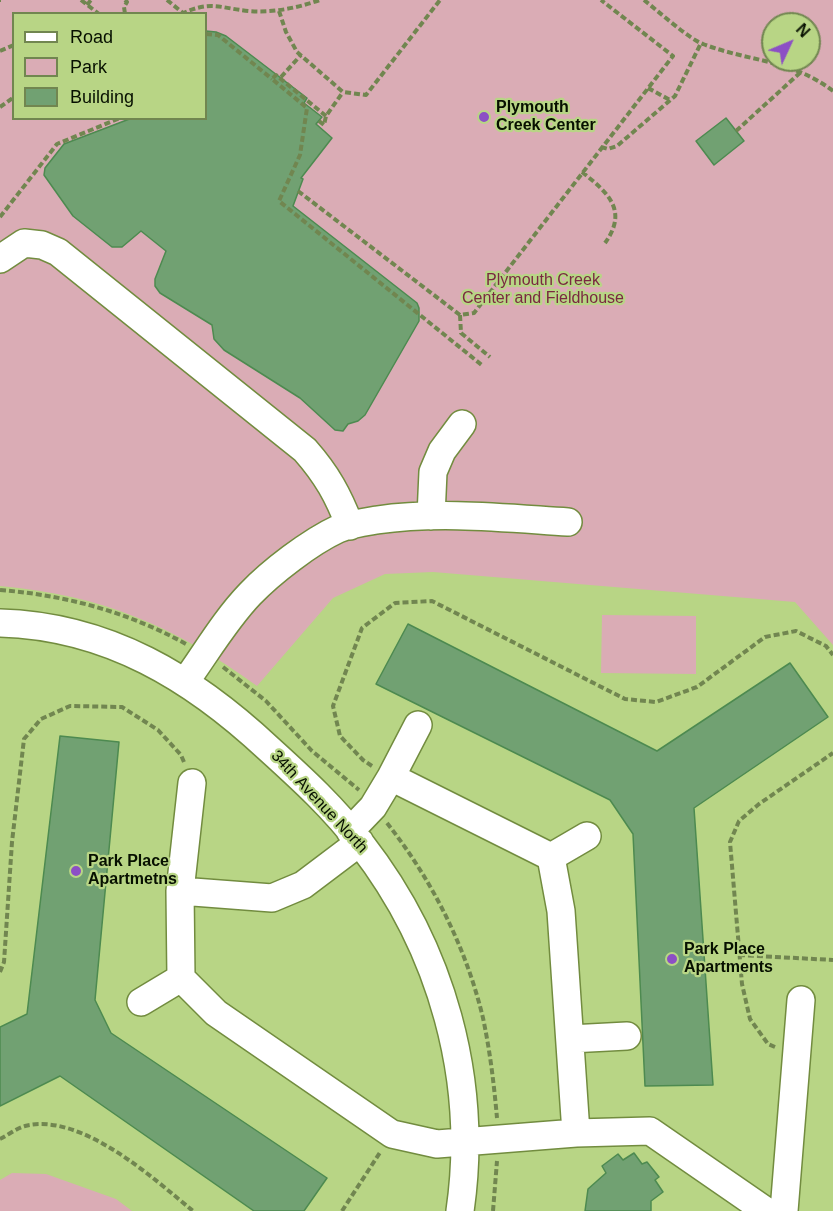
<!DOCTYPE html>
<style>
body{margin:0}
#map{position:relative;width:833px;height:1211px;overflow:hidden;background:#b8d585;font-family:Arial,sans-serif}
canvas{display:block}
.legend{position:absolute;left:12px;top:12px;width:195px;height:108px;box-sizing:border-box;background:#b8d585;border:2px solid #718650;margin:0;padding:8px 10px;list-style:none;font-size:18px;color:#071000}
.legend li{display:flex;align-items:center;gap:12px;height:30px}
.legend b{width:30px;border:2px solid #718650}
.north{position:absolute;left:761px;top:12px;width:60px;height:60px;box-sizing:border-box;background:#b8d585;border:2px solid #718650;border-radius:50%;rotate:46deg;font-size:16px;font-weight:700;line-height:24px;text-align:center;color:#071000}
.north::after{content:'';display:block;margin:auto;width:21px;height:27px;background:#8c4fc5;clip-path:polygon(50% 0,100% 100%,50% 72%,0 100%)}
</style>
<div id="map">
<canvas width="833" height="1211"></canvas>
<ul class="legend">
<li><b style="height:8px;background:#fff"></b>Road</li>
<li><b style="height:16px;background:#daacb5"></b>Park</li>
<li><b style="height:16px;background:#71a172"></b>Building</li>
</ul>
<div class="north">N</div>
</div>
<script>
const g = document.querySelector('canvas').getContext('2d');
g.lineJoin = 'round';
function paint(path, color) {
  g.fillStyle = color;
  g.fill(path, 'evenodd');
}
function trace(path, color, width, dash) {
  g.strokeStyle = color;
  g.lineWidth = width;
  g.lineCap = dash ? 'butt' : 'round';
  g.setLineDash(dash || []);
  g.stroke(path);
}
function write(font, color, halo, rows, align = 'center') {
  g.font = font + ' Arial,sans-serif';
  g.lineWidth = 4.5;
  g.setLineDash([]);
  g.textBaseline = 'middle';
  g.strokeStyle = halo;
  g.fillStyle = color;
  for (const [text, x, y, turn = 0] of rows) {
    g.save();
    g.translate(x, y);
    g.rotate((+turn || 0) * Math.PI / 180);
    g.textAlign = isNaN(turn) ? turn : align;
    if (halo) g.strokeText(text, 0, 0);
    g.fillText(text, 0, 0);
    g.restore();
  }
}
paint(new Path2D(`
 M0 0H833V645L795 602 433 572 385 574 333 598 257 686C174 626 102 595 0 586ZM14 14H206V118H14ZM773 24H809V60H773Z
 M602 615 696 616V674L601 673Z
 M12 1173 46 1174 116 1199 132 1211H0V1180Z`), '#daacb5');
const building = new Path2D(`
 M206 31 216 32 226 36 307 98 304 103 322 117 316 124 332 138 301 178 303 179 293 206 417 303 419 308V321L365 415 358 421 348 424 343 431 335 430 300 398 224 350 214 339 212 325 160 293 155 286V279L166 251 141 231 122 247H112L73 216 44 175 45 168 64 144 132 118H206Z
 M726 118 744 141 714 165 696 141Z
 M408 624 657 751 790 663 828 717 694 808 713 1085 645 1086 633 834 610 800 376 684Z
 M60 736 119 742 95 1000 111 1033 327 1178 304 1211H254L60 1076 0 1106V1027L27 1014Z
 M634 1153 642 1164 647 1162 659 1177 655 1180 663 1192 651 1201V1211H585L588 1189 606 1173 602 1166 618 1154 623 1160Z`);
paint(building, '#71a172');
trace(building, '#4d8a50', 1.5);
const minor = new Path2D(`
 M0 259 24 243 42 245 58 252 305 450C327 475 338 495 350 526
 M431 516 433 472 442 451 462 424
 M0 623C108 626 193 678 269 749 301 778 335 809 361 844 442 948 479 1080 460 1211
 M185 682C206 653 225 620 250 594 271 572 310 542 338 529 350 524 365 522 377 520 440 511 505 518 568 522
 M391 777 418 725
 M192 783 180 891 272 898 303 885 360 842
 M551 857 587 836
 M180 891 181 978 216 1013 392 1134 437 1144 576 1133 561 911 551 857 391 777 373 807 350 831
 M141 1002 181 978
 M570 1039 627 1036
 M576 1133 650 1131 766 1211
 M784 1211 801 1000`);
trace(minor, '#728c3f', 30);
trace(new Path2D(`
 M0 0H1
 M81 0 99 14
 M125 0 127 2 124 7 125 14
 M167 0 183 13
 M644 0C658 11 689 39 703 44 750 62 791 59 833 91
 M87 5 91 0
 M279 11 286 32 297 52 343 92 366 95 440 0
 M181 14C212 0 218 8 249 11 273 13 297 8 320 0
 M206 34 218 35 272 79
 M0 51 14 45
 M281 77 301 55
 M648 88 670 100
 M0 107 14 97
 M326 116 276 75 272 79 307 108 300 155 279 201 483 366
 M319 121 324 125 326 116 343 92
 M736 131 802 71
 M601 147 608 149 617 146 675 96 701 43
 M582 172C607 192 629 210 605 243
 M298 191 460 315 474 313 673 56 601 0
 M0 217 57 144 120 118
 M460 315 461 333 490 357
 M0 590C65 595 128 612 186 644
 M223 667 266 701 312 751 359 790
 M372 766 363 760 340 736 333 706 362 628 395 603 432 601 625 699 656 702 697 687 765 637 796 631 826 646 833 655
 M387 823C432 880 466 947 483 1018 490 1051 494 1084 497 1118
 M739 955 833 960
 M0 972 4 962 12 842 24 739 41 719 70 706 122 707 158 730 181 755 184 762
 M775 1047 768 1044 750 1019 742 984 730 842 739 821 759 804 833 753
 M0 1139C8 1135 17 1128 25 1126 81 1112 153 1178 193 1211
 M342 1211 381 1151
 M493 1211 497 1161`), '#718650', 4, [6, 3]);
trace(minor, '#fff', 27);
for (const [x, y, r, color] of [
 [484,117,6,"#8c4fc5"],
 [76,871,6,"#8c4fc5"],
 [672,959,6,"#8c4fc5"]
]) {
  const dot = new Path2D();
  dot.arc(x, y, r, 0, 2 * Math.PI);
  g.fillStyle = color;
  g.fill(dot);
  trace(dot, '#b8d585', 2);
}
write('bold 16px', '#071000', '#b8d585', [
 ["Plymouth",496,108],
 ["Creek Center",496,126],
 ["Park Place",88,862],
 ["Apartmetns",88,880],
 ["Park Place",684,950],
 ["Apartments",684,968]
], 'left');
write('16px', '#7a2841', '#b8d585', [
 ["Plymouth Creek",543,281],
 ["Center and Fieldhouse",543,299]
]);
write('16px', '#071000', '#b8d585', [
 ["34th Avenue North",319,802,47]
]);
</script>
